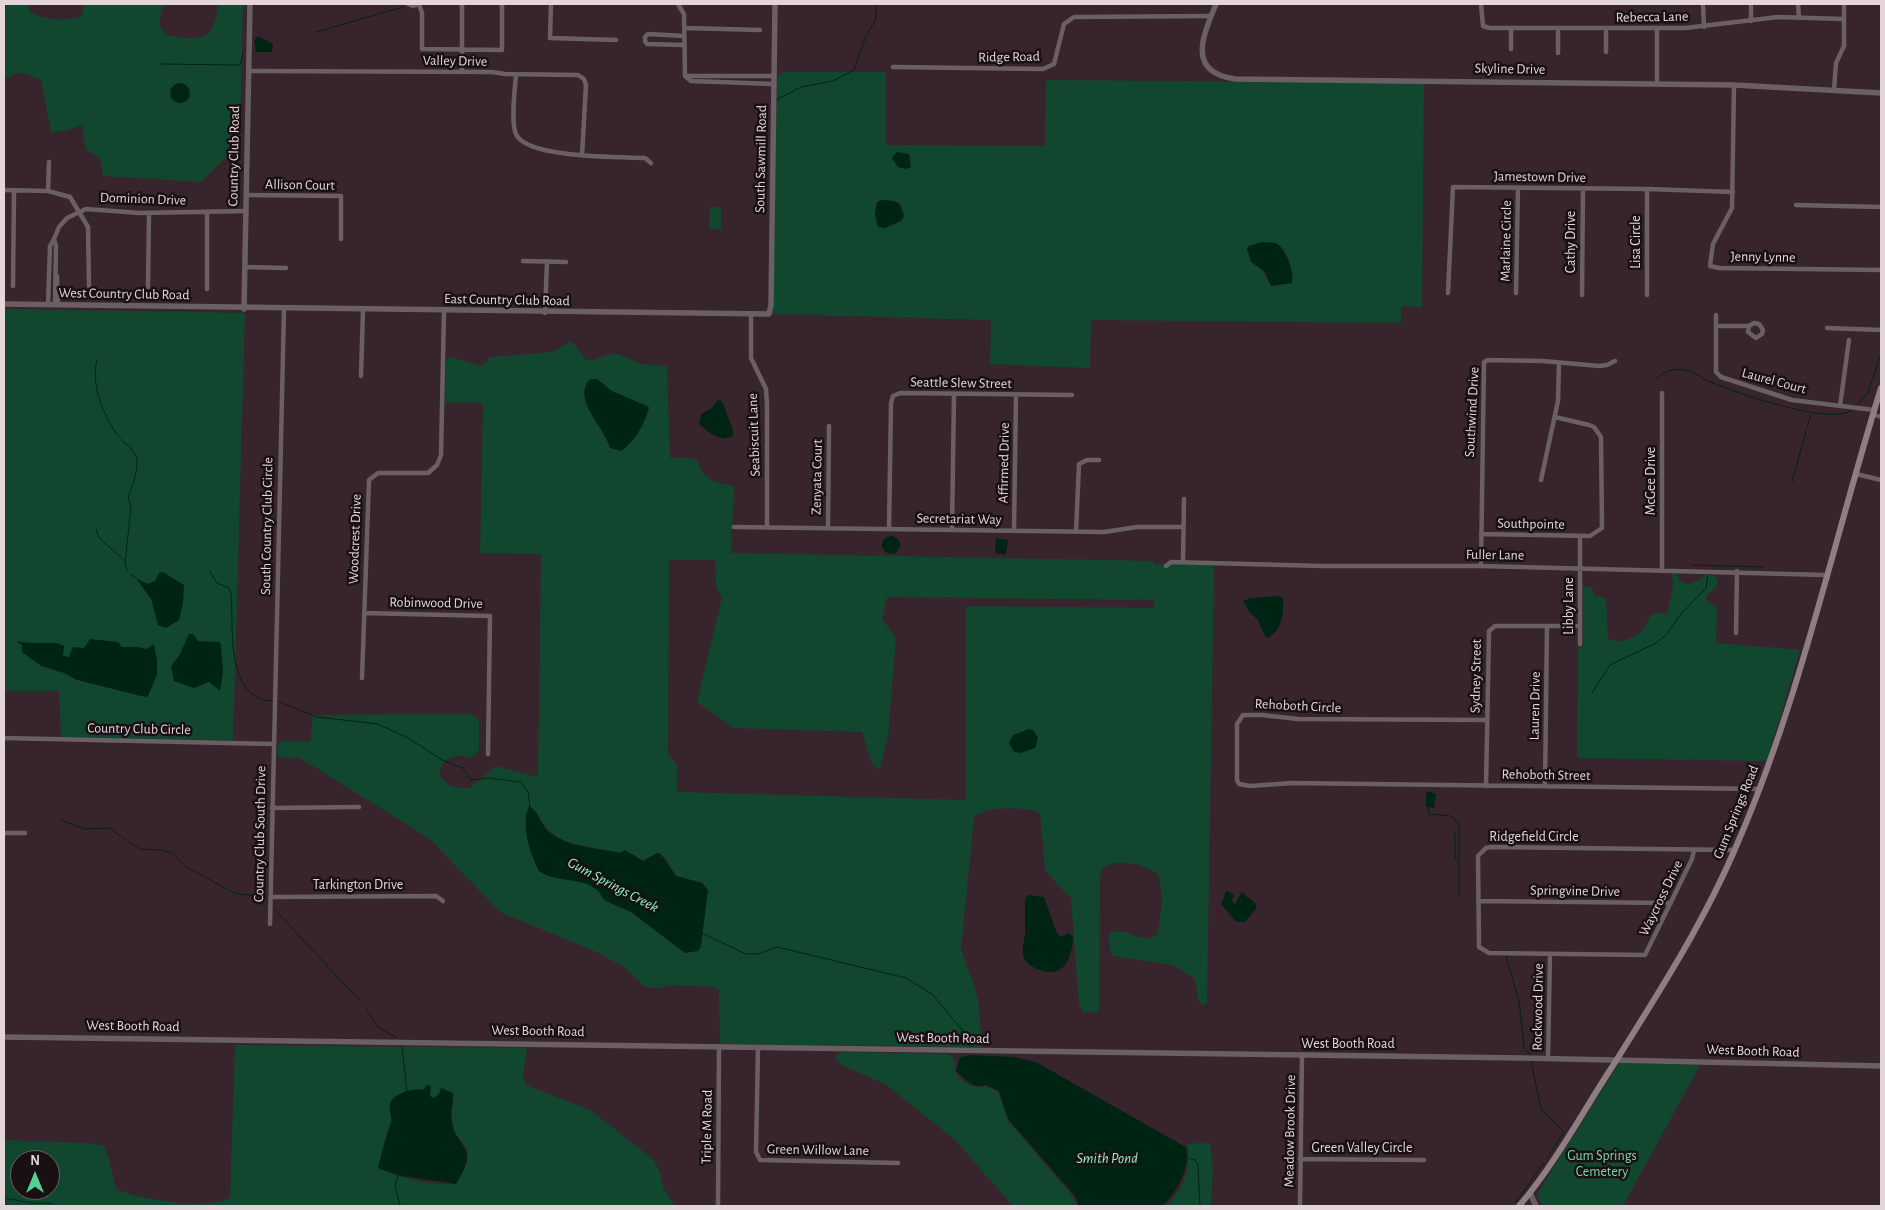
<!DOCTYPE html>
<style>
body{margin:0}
#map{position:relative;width:1885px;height:1210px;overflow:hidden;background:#38242c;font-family:"Alegreya Sans",sans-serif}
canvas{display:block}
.frame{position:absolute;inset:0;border:5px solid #e3d5da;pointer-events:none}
.north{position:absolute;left:10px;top:1150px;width:50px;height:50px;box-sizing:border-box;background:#191014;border:1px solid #6a5f63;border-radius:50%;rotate:0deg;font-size:14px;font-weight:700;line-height:20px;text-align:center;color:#e3d5da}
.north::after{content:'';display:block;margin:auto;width:18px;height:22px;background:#51d397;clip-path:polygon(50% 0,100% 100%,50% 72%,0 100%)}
</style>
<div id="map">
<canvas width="1885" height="1210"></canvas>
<div class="frame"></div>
<div class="north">N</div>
</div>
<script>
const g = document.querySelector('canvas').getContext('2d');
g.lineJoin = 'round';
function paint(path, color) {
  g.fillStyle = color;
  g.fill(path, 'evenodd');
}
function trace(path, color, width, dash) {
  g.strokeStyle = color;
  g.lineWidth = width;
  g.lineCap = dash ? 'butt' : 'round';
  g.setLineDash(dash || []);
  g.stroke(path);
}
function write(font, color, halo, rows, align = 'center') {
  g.font = font + ' "Alegreya Sans",sans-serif';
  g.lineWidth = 5;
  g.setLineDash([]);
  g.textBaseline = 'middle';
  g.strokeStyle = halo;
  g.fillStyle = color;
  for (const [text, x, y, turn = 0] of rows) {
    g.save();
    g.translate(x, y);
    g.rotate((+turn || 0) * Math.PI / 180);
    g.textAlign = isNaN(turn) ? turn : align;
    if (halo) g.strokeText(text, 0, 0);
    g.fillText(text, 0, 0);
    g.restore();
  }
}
paint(new Path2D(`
 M4 4H28L30 12C45 20 67 22 82 16L84 4H164C162 12 157 22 162 30 167 39 203 41 209 33 215 26 217 13 219 4H243L240 130 236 147 201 182 103 176 100 157 86 150 82 125 65 131 51 132 41 80C22 71 22 70 4 79Z
 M783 72H886V145L1045 146 1046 80 1424 83 1422 307 1401 306V323L1091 320 1090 368 990 364 991 320 773 314 777 77ZM882 200 894 201 900 204 901 221 881 228C874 219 874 213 877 202ZM1263 242 1292 283 1271 286 1249 246Z
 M710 207H721V229H709Z
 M4 309 245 313 233 740 61 738 59 691H4Z
 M569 342 574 344 585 359 592 360 615 353 642 364 667 366 670 458H688L697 460C706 482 712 482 734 486L731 553 1154 561V564H1214L1207 1003 1203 1005 1199 1003 1195 979 1173 965 1112 956 1108 939 1110 933C1128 925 1142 947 1158 934L1162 903 1159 875C1144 864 1119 857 1103 868L1100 876 1099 1010 1097 1013 1083 1012 1079 1005 1071 899 1045 870 1040 813C1026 807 983 805 974 818L961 949 978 998 982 1047 720 1044 719 991 715 987 672 985 659 988 645 987 624 967 599 953 500 912 430 839 300 758 278 757V744L281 741 310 742 313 715 471 714 479 720V750L472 758C455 753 445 755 439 773 446 787 455 789 470 788L496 766 538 777 541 554 480 553 483 406 479 402 445 403 446 360 450 357 481 366 486 363 489 357 553 352ZM669 560H715L716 587 722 597 697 702 733 728 862 732 872 763 879 771 888 737 896 638 882 619 887 597 1154 600V608L966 606V800L677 792V765L668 755ZM527 811H536C542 825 550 835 565 842L620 853H631L643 861 657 853 665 857 676 876 702 883 708 890 685 953 631 912 604 900C593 874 559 885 539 871L528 841Z
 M1672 573H1677L1680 581C1690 588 1698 581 1706 574L1715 576 1718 581 1716 588 1707 595 1706 600 1717 608 1716 643 1800 650 1767 761 1577 758 1578 647 1583 646V587H1591L1595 596 1606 598 1608 638C1618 646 1636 637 1644 629 1648 624 1648 614 1656 613 1660 612 1663 615 1667 614L1673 586Z
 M235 1045 527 1048 523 1077 526 1085 590 1110 654 1160 660 1173 663 1187 675 1206H4V1140L90 1143 104 1146 109 1159 116 1189C139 1200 207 1210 230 1198ZM423 1090 428 1091 430 1096 434 1098 439 1094 453 1099 451 1120 454 1131 467 1149 468 1159 456 1184C431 1186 400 1178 378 1168L386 1135 392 1120 389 1106ZM20 1160H50V1190H20Z
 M840 1052 948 1054 954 1058C955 1062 954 1066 955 1070 958 1082 975 1090 986 1086L998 1092 1008 1121 1073 1197 1077 1206H1013L954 1139 885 1084 840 1064 835 1058Z
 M1619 1063 1700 1065 1623 1206H1541L1537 1194Z
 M1210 1143 1213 1168 1211 1206H1166C1183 1193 1192 1165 1187 1144Z`), '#12472f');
paint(new Path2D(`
 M258 36 273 44 272 52H256L254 40Z
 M170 93a10 10 0 1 1 20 0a10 10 0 1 1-20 0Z
 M897 152 909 154 911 167 906 169 898 167 892 158Z
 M882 200 894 201 900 204 904 216 901 221 885 228 878 227 875 214 877 202Z
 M1263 242C1266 243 1272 242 1275 243 1286 246 1295 274 1292 283L1271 286 1265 272 1251 262 1247 249 1249 246Z
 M590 379H597L612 391 649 407C646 422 634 443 621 451L610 448C605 428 571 399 590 379Z
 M718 400 722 401 733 430V436C718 442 710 433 699 424L701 414 712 408Z
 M882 545a9 9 0 1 1 18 0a9 9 0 1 1-18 0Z
 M996 538 1008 540 1006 555 995 553Z
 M163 572 184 585 183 603 179 620 166 628 158 625 151 599 136 578 148 584 155 581 159 573Z
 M1279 596 1283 598C1284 612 1282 633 1266 638L1258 620 1248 610 1243 601 1250 598Z
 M189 634H193L198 641 219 642 221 645 223 672 220 691 209 682 194 688 174 681 171 666 180 654Z
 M90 639 118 642 122 647H138L147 649 152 645H154L157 660V675L148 696 145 697 77 680 64 673 41 666 22 652V645L17 642 18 641C32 646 54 639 64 646L63 656 69 657 73 647 84 648Z
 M1029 729 1034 731 1038 738 1035 748 1021 753 1014 752 1009 743 1013 735Z
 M1428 791 1436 794 1434 808 1426 807V793Z
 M529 806C539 812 540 823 548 831 567 847 596 848 620 853L625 850 643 861 657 853 661 854 676 876 702 883 708 890 701 946 698 951 685 953 631 912 604 900C593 874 559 885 539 871 530 853 520 825 529 806Z
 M1226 891 1234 894 1232 901 1235 904 1242 892 1256 904V909L1245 922H1236L1221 904Z
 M1028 895 1044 897 1056 931 1061 937 1068 933 1073 937C1072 961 1062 981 1035 968 1029 965 1024 961 1023 954 1022 948 1024 941 1025 935 1025 923 1025 911 1025 899Z
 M973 1055 1013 1057 1036 1062 1182 1145 1186 1147C1192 1165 1176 1195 1162 1206H1079L1075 1196 1008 1119 999 1091 986 1085C972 1089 966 1080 956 1071L960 1057Z
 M427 1085 431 1086 430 1096 434 1098 439 1094 441 1088 453 1093C454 1103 450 1112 452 1122 457 1151 481 1145 456 1184L401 1176 378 1168C382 1152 386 1138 391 1123 393 1117 388 1110 390 1104 393 1093 414 1088 423 1090Z`), '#002413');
trace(new Path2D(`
 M316 32 403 7
 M159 64 240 65 243 54
 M776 100 801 87 833 81 854 70 866 36 876 19V4
 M97 360C91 385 102 412 116 433 123 445 138 448 137 465 136 477 132 487 128 498L131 507 125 563 127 570
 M1657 378C1665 371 1674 368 1685 370 1695 372 1704 380 1713 383 1737 393 1833 427 1852 410
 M1858 404 1868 393 1881 353
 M1807 427 1811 414
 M1792 482 1806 431
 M96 529C97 542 117 550 124 561
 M1691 565 1763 567
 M209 570 217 583 229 588 231 593C234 624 224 698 271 701
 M130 574 136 578
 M1592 693 1610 665 1656 643 1667 634 1680 615 1706 588 1708 574
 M277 701 317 717 378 724 408 738 442 760 463 768 471 780 488 778 521 782 528 792 530 807
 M1428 808 1429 814 1451 816 1462 828
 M61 820 84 829 109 828 140 849 162 850 172 853 185 866 234 893 255 896 266 908
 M1455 833V859L1458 863
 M1459 896V825
 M275 910 360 1001
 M702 933 746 954H758L777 947 906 978 932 994 964 1032 970 1047
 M1506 956 1519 1001 1524 1048 1531 1056
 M366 1009 378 1027 397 1038
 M402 1046 407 1092
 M1531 1061 1541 1109 1564 1132 1547 1158
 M1188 1158 1195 1160 1198 1164 1200 1206
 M398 1175 395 1186 400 1206
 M4 1198 32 1203H51L54 1206
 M1516 1202 1544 1163
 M1513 1206 1514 1205`), '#002413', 1);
trace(new Path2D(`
 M408 4 413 6 418 4
 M419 4 422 13V49L502 50V4
 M551 4 550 38 616 40
 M678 4 684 14 685 76
 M1481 4 1483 26 1490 28H1685L1778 17 1844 19
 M1703 4 1704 27
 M1798 4 1799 18
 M1751 21V4
 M685 28 760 30
 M1558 29V53
 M1606 29V52
 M684 45 647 44 645 41V37L648 34 684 36
 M1511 49V29
 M893 67 1043 69 1054 64 1064 24 1074 17 1211 16
 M249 71 492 72 505 74 578 75 584 79 586 85 582 155
 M462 72V4
 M516 75C515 88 510 126 517 136 531 158 619 157 645 158L651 163
 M1657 83V29
 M774 84 691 81 685 76H774
 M1734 85 1732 208 1713 244 1710 266 1719 268 1881 270
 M1834 90 1836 63 1844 46V4
 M4 190 48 191 70 197 88 227 89 286
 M48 191 49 162
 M246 195 341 196V239
 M1796 205 1881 207
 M54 239 59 227 67 218 86 209 140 213 246 211
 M523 261 566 262
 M245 267 286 268
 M57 276 58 305
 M13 286 14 190
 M148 287 149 213
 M207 289V212
 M1448 293 1453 187 1647 189 1733 192
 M1516 293 1518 188
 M1582 295 1583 189
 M1647 295V189
 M48 305 50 246 54 239 56 246 55 305
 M545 313 547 261
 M751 315V358L766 389 767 404V527
 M1716 315V372L1721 377 1792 400 1874 410
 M1716 326H1749L1748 332 1756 338 1762 334 1763 330 1759 324 1754 323 1749 326
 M1827 328 1881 330
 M361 376 363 310
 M1840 406 1849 340
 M1873 414 1881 417
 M1856 474 1881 480
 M1541 480 1558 401 1559 364
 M734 527 1104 532 1137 527H1183
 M828 528 829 426
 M889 529 891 403 893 396 900 393 1072 395
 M952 530 954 394
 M1014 531 1016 395
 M1076 532 1079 464 1087 460H1099
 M1481 534 1590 536 1602 528 1601 437 1594 427 1589 425 1555 417
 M1580 536V644
 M1183 562 1184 499
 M1166 566 1171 562 1323 566H1481L1826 575
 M1481 566 1484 362 1488 360 1543 361 1599 366 1607 365 1615 361
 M1662 570V393
 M364 613 490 616 488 754
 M1736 633 1737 571
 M362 678 369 480 378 473H428L437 465 441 455 444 311
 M1487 720 1298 719 1262 715H1243L1237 724V780L1239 784 1250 786 1292 783 1760 789
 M4 738 273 744
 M1486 786 1489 631 1495 626H1580
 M1545 786 1547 626
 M272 808 359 807
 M4 833H25
 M1694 850 1692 859 1645 955 1489 953 1479 947 1478 856 1486 848 1491 847 1735 850
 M271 897 436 896 443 901
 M1478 901 1671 903
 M270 924 284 309
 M758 1048 756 1152 760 1160 898 1163
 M1548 1059 1550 955
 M1300 1159 1424 1160
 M718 1206 719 1047
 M1300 1206 1302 1056`), '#6a6064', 4.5);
trace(new Path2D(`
 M1216 4C1203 36 1186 72 1235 79L1734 85 1881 93
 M4 304 769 314 771 305 775 4
 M244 309 250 4
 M4 1037 1523 1058 1881 1066
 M1530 1193 1536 1206`), '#6a6064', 5.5);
trace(new Path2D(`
 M1519 1206C1555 1164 1582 1113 1612 1067 1658 994 1705 921 1738 842 1801 696 1834 539 1881 388`), '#8e7d83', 6);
write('14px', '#e3d5da', '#191014', [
 ["Rebecca Lane",1652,17,-1],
 ["Ridge Road",1009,57,-1],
 ["Valley Drive",455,61,1],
 ["Skyline Drive",1510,69,1],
 ["Country Club Road",234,156,-89],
 ["South Sawmill Road",761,159,-89],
 ["Jamestown Drive",1540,177,1],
 ["Allison Court",300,185,1],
 ["Dominion Drive",143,199,2],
 ["Marlaine Circle",1506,241,-89],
 ["Cathy Drive",1571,242,-90],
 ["Lisa Circle",1636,242,-90],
 ["Jenny Lynne",1763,257,1],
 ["West Country Club Road",124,294,1],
 ["East Country Club Road",507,300,1],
 ["Laurel Court",1774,381,15],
 ["Seattle Slew Street",961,383,1],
 ["Southwind Drive",1472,412,-87],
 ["Seabiscuit Lane",754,435,-92],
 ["Affirmed Drive",1004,463,-89],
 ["Zenyata Court",817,477,-89],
 ["McGee Drive",1651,481,-90],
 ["Secretariat Way",959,519,1],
 ["Southpointe",1531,524,1],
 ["South Country Club Circle",267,526,-89],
 ["Woodcrest Drive",355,539,-88],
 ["Fuller Lane",1495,555,1],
 ["Robinwood Drive",436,603,1],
 ["Libby Lane",1569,606,-90],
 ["Sydney Street",1476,676,-89],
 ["Rehoboth Circle",1298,706,3],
 ["Lauren Drive",1535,706,-89],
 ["Country Club Circle",139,729,1],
 ["Rehoboth Street",1546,775,1],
 ["Gum Springs Road",1736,812,-68],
 ["Country Club South Drive",260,834,-89],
 ["Ridgefield Circle",1534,837],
 ["Tarkington Drive",358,885],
 ["Springvine Drive",1575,891,1],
 ["Waycross Drive",1661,898,-64],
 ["Rockwood Drive",1538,1007,-89],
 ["West Booth Road",133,1026,1],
 ["West Booth Road",538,1031,1],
 ["West Booth Road",943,1038,1],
 ["West Booth Road",1348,1044],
 ["West Booth Road",1753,1051,2],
 ["Triple M Road",707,1127,-89],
 ["Meadow Brook Drive",1290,1131,-89],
 ["Green Valley Circle",1362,1148],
 ["Green Willow Lane",818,1150,1]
]);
write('14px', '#72d9a5', '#191014', [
 ["Gum Springs",1602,1156],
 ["Cemetery",1602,1172]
]);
write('italic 15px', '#8ef4c0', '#191014', [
 ["Gum Springs Creek",613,885,28],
 ["Smith Pond",1107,1158]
]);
</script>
